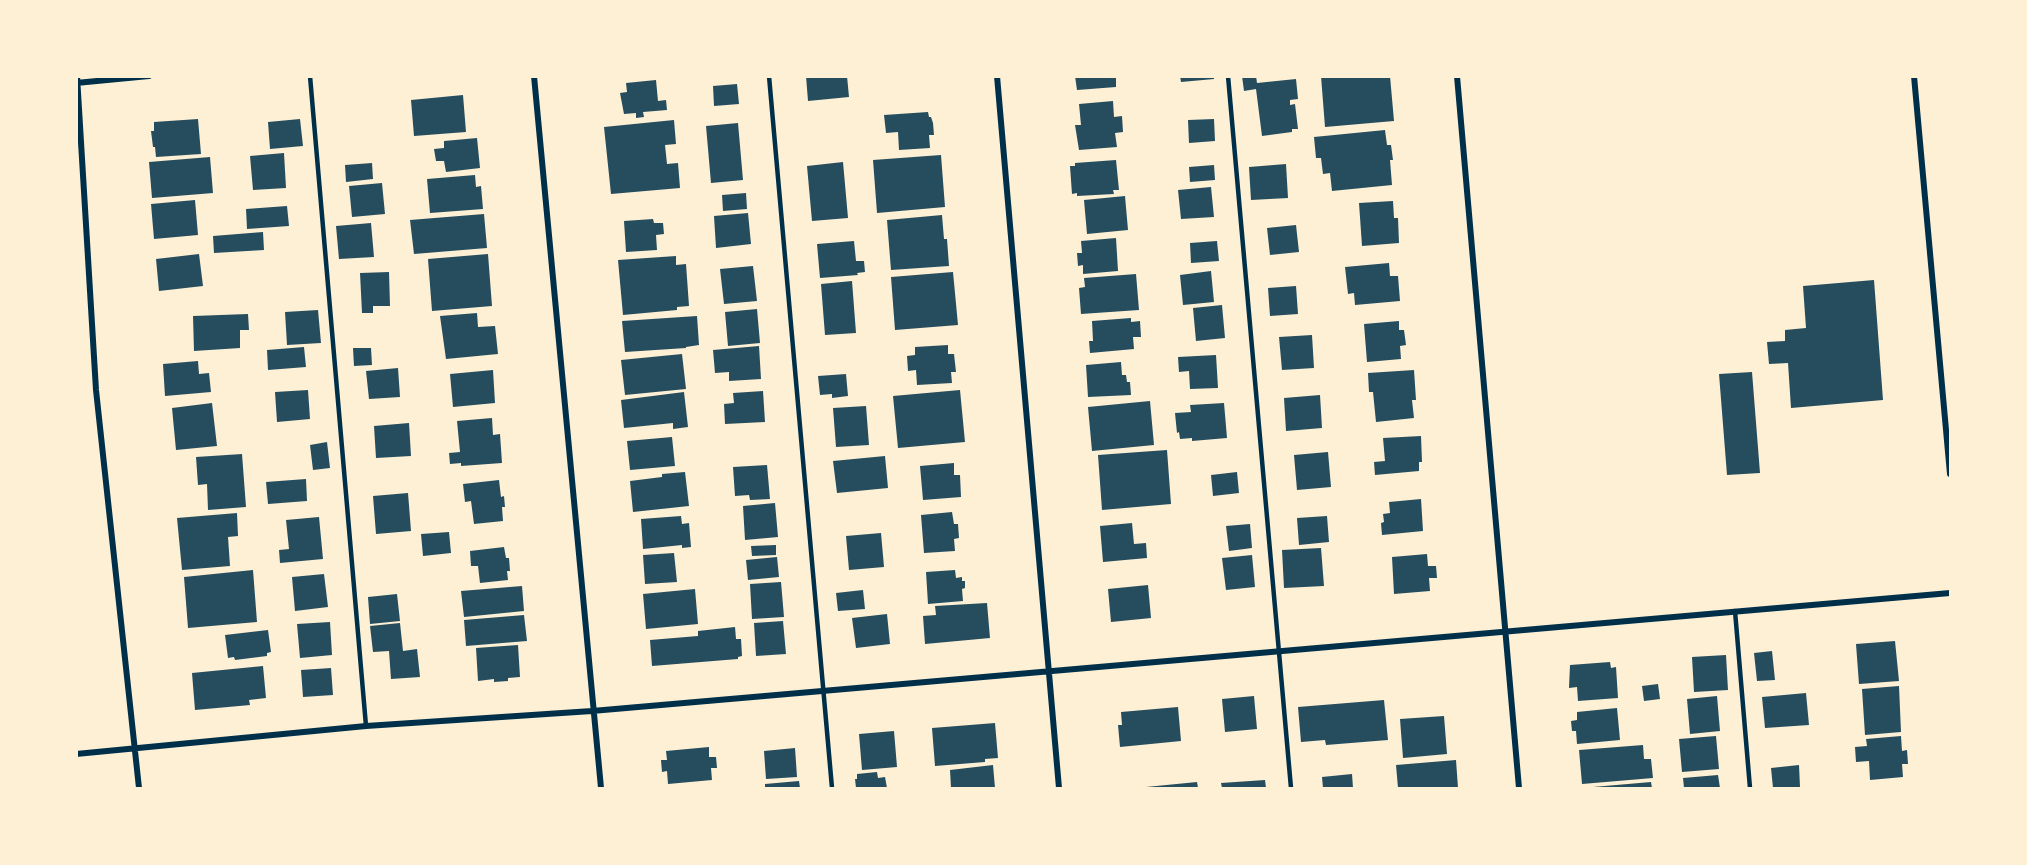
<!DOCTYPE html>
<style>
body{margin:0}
#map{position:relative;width:2027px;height:865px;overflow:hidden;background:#fdf0d5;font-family:"Work Sans",sans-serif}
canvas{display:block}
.frame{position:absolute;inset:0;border:78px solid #fdf0d5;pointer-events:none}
</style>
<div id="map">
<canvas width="2027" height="865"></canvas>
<div class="frame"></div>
</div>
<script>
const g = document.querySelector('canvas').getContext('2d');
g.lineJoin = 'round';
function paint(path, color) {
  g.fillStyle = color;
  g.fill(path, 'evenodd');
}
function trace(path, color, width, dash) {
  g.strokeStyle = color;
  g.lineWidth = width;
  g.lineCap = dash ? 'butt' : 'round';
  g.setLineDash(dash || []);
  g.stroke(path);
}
paint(new Path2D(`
 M806 76H847L849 97 808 101Z
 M1075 76H1116V87L1077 90Z
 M1180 76H1214V79L1181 82Z
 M1242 76H1256L1257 83 1296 79 1298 99 1290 100V105L1295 104 1298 129H1292V132L1262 136 1256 89 1244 91Z
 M1321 76H1390L1394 121 1325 127Z
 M656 80 658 101 666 100 667 110 643 112 644 117 636 118V113L624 114 620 93 627 92 626 83Z
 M737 84 739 104 714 106 713 86Z
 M463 95 466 132 414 136 411 100Z
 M1113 101 1114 117 1122 116 1123 132 1115 133 1117 147 1079 150 1075 125H1081L1079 104Z
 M928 112 929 117H931L933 123 934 135H929L930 148 899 150 898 132 886 133 884 115Z
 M198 119 201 154 156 157 155 147H153L151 131H154V122Z
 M300 119 303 146 270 149 268 122Z
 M1214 119 1215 141 1189 143 1188 120Z
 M674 120 676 144 665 145 667 164 678 163 680 188 611 194 604 127Z
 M738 123 743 180 711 183 706 126Z
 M1385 130 1387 145H1391L1393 160H1390L1392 185 1332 191 1330 173 1323 174 1321 158H1316L1314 137Z
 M477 138 480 168 446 172 444 161H436L434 149 444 148V141Z
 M284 153 286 188 253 190 250 156Z
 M941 155 945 207 877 213 873 160Z
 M210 157 213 193 152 198 149 162Z
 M1116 160 1119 190H1113L1114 194 1077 196V193L1072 194 1070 166H1075V163Z
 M843 162 848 218 812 221 807 166Z
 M372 163 373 179 346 182 345 165Z
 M1286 164 1288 198 1251 200 1249 167Z
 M1214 165 1215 180 1190 182 1189 167Z
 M475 175 476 187 481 186 483 209 430 213 427 179Z
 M382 183 385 214 352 217 349 186Z
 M1211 187 1214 217 1181 219 1178 190Z
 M746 193 747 209 723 211 722 195Z
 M1125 196 1128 230 1087 234 1084 200Z
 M195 200 198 235 154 239 151 204Z
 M1393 201 1394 218H1398L1399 243 1362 246 1359 203Z
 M287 206 289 226 247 229 246 209Z
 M748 213 751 244 716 248 714 216Z
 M484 214 487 248 414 254 410 220Z
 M942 215 944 239H947L949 266 891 270 887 220Z
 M653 219 654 223H663L664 234 656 235 657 250 626 252 624 221Z
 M371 223 374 257 339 259 336 226Z
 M1296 225 1299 252 1270 255 1267 228Z
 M263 232 264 250 214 253 213 236Z
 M1116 238 1118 271 1083 274V265L1078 266 1077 253H1082L1081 241Z
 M854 241 856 261H864L865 272 857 273 858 275 820 278 817 244Z
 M1217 241 1219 261 1191 263 1190 243Z
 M199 254 203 286 159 291 156 259Z
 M488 254 492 306 432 311 428 259Z
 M676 256V265L686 264 689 306 677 307V310L623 315 618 260Z
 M1389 263 1390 276H1398L1400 301 1355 305 1354 293 1348 294 1345 267Z
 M753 266 757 301 724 304 720 269Z
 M1211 271 1214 302 1183 305 1180 275Z
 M389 272 390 306H373V313H362L360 273Z
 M953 272 958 325 895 330 891 277Z
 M1136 274 1139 310 1081 314 1079 288 1085 287 1084 278Z
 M1874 280 1883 400 1791 408 1788 363 1769 364 1767 342 1785 341V330L1806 328 1803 286Z
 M852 281 856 333 825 335 821 284Z
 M1296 286 1298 314 1270 316 1268 288Z
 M1222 305 1225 338 1196 341 1193 308Z
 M757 309 760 343 728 346 725 312Z
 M318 310 321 343 287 345 285 312Z
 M477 313 478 327 495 326 498 354 446 359 440 316Z
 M248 314 249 330H240V348L194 351 193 316Z
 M697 316 699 345 686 347V348L625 352 622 321Z
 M1131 318V322L1140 321 1141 337H1133L1134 349 1090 353 1089 341H1093L1092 321Z
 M1399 321V330H1404L1406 345 1400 346 1401 359 1367 362 1364 324Z
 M1312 335 1314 368 1282 370 1279 337Z
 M948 345V354H954L956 372H951L952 383 917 385 916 370 908 371 907 356 915 355V347Z
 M759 346 761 379 729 381V372L715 373 713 350Z
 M304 347 306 367 268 370 267 350Z
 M353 348H371L372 365 354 366Z
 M682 354 686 389 625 395 621 360Z
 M1216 355 1218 388 1190 389 1189 371 1179 372 1178 357Z
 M198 361 199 374 209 373 211 392 165 396 163 364Z
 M1121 362 1122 375H1126L1127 382H1130L1131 395 1088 397 1086 365Z
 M398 368 400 397 369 399 366 371Z
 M493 370 495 403 453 407 450 374Z
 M1414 370 1416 400H1412L1414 418 1376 422 1373 392H1369L1368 373Z
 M1752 372 1760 473 1727 475 1719 374Z
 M846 374 848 396 832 398V394L820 395 818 376Z
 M308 390 310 419 277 422 275 392Z
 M960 390 965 442 898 448 893 396Z
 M763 391 765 422 725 424 724 404 734 403 733 393Z
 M684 392 688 427 673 429V423L624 428 621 400Z
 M1320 395 1322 428 1286 431 1284 398Z
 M1150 401 1154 445 1092 451 1088 407Z
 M212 403 217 446 176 450 172 408Z
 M1224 403 1227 438 1192 441V438L1180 439 1179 432 1177 433 1175 413 1191 412 1190 405Z
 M866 406 869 445 836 447 833 408Z
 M492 418 493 435 500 434 502 463 461 466V463L450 464 449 453 460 452 457 421Z
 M409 423 411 456 376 458 374 426Z
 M1421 436 1422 462H1419V471L1375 475 1374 462 1385 461 1383 438Z
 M672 437 675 466 630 470 627 441Z
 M327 442 330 468 313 470 310 445Z
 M1167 450 1171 504 1102 510 1098 455Z
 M1328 452 1331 487 1297 490 1294 455Z
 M242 454 246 507 208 510 207 484 198 485 196 457Z
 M885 456 888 488 837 493 833 461Z
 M954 463V475H960L961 497 923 500 920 466Z
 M767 465 770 499 750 500 749 495 735 496 733 467Z
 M685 472 689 506 633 512 630 481 662 477V474Z
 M1237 472 1239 493 1213 496 1211 475Z
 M306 479 307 501 268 504 266 482Z
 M499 480 501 497 504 496 505 507H502L503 521 474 524 471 501 465 502 463 484Z
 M408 493 411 531 376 534 373 496Z
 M1421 499 1423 531 1382 535 1381 523 1384 522 1383 514 1390 513 1389 502Z
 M775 503 778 537 745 540 743 506Z
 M952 512 954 524H958L959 538 954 539 955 551 924 553 921 515Z
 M237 513 238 536 228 537 230 566 182 570 177 518Z
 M681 516 682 524 689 523 691 547 682 548V545L643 549 641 519Z
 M1327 516 1329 542 1299 545 1297 518Z
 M319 517 323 559 280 563 279 550 289 549 286 520Z
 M1132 523 1134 544 1146 543 1147 558 1103 562 1100 526Z
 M1250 524 1252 548 1229 551 1226 526Z
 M449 532 451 553 423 556 421 534Z
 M881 533 884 567 849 570 846 536Z
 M776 545V555L752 556 751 546Z
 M504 547 506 558H509L510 571H507L508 580 480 583 478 566H471L470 551Z
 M1321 548 1324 586 1284 588 1282 550Z
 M674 553 677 582 645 584 643 555Z
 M1427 554 1428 566H1436L1437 578H1429L1430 591 1394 594 1392 557Z
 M1252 555 1255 587 1226 590 1222 558Z
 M777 557 779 577 748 580 746 560Z
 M253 570 257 622 188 628 184 577Z
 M955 570 956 578 962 577V581H965V588L962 589 963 601 928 604 926 572Z
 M324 574 328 607 295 611 292 577Z
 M781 582 784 617 752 619 750 584Z
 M1148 585 1151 618 1111 622 1108 589Z
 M522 586 524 611 464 617 461 591Z
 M695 589 698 624 646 629 643 594Z
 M863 590 865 609 838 611 836 593Z
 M397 594 400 621 370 624 368 597Z
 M987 603 990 638 925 644 923 616 936 615 935 606Z
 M887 614 890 644 856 648 852 618Z
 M524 615 527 641 466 646 464 620Z
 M783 621 786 654 756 656 754 623Z
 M330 622 332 655 300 658 297 624Z
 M400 623 403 651 417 649 420 677 391 679 389 651 373 652 370 626Z
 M735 627 736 639H741L742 656 738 657V659L652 666 650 640 698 636V631Z
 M268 630 271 652 267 653V656L235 660 234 657 228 658 225 635Z
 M1895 641 1899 681 1859 684 1856 644Z
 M518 645 520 677 508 678V681L494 682V679L478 681 476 648Z
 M1772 651 1775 680 1757 681 1754 653Z
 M1726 655 1728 690 1694 692 1692 657Z
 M1610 662 1611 668 1616 667 1618 698 1578 701 1577 687 1569 688 1570 665Z
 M263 666 266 698 249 700 250 705 195 710 192 673Z
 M331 668 333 695 303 697 301 670Z
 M1658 684 1660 699 1644 701 1642 686Z
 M1899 686 1901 732 1865 735 1862 689Z
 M1806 693 1809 725 1765 728 1762 697Z
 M1254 696 1257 729 1225 732 1222 699Z
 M1717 696 1720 731 1690 734 1687 699Z
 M1384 700 1388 740 1326 745 1325 740 1301 742 1298 707Z
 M1178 707 1181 741 1120 747 1118 725H1122L1121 712Z
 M1617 708 1620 740 1577 744 1576 731H1572L1571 721 1577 720V712Z
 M1444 716 1447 754 1403 758 1400 719Z
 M995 723 998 758 985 759V762L935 766 932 728Z
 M894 731 897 767 862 770 859 734Z
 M1716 736 1719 769 1682 772 1679 739Z
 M1901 736 1902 751 1907 750 1908 764H1902L1903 777 1870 780 1869 761 1856 762 1855 747 1867 746 1866 739Z
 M1643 745 1644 759H1651L1653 778 1582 784 1579 750Z
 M709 747V757H716L717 768H711L712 780 668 784 667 771 662 772 661 760H667L666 751Z
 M795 748 797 777 766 779 764 751Z
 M1456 760 1458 788H1398L1396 765Z
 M993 765 995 788H951L950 770Z
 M1799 765 1800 787 1773 788 1771 768Z
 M877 772 878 778 885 777 887 788H856L855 779H857V774Z
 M1352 774 1353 788H1323L1322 777Z
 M1718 775 1720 788H1684L1683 778Z
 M1265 780 1266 788H1222L1221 783Z
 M799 781 800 788H765V784Z
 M1197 782 1198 788H1146V787Z
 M1651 782 1652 788H1593V787Z`), '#264d5e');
trace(new Path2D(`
 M310 76 366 726
 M769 76 832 788
 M1228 76 1291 788
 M1735 611 1750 788`), '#003049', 4.5);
trace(new Path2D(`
 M77 76 96 390 139 788
 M534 76 601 788
 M997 76 1059 788
 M1457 76 1519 788
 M1914 76 1950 474
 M76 83 149 76
 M76 754 366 726 592 711 1950 593`), '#003049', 6);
</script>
